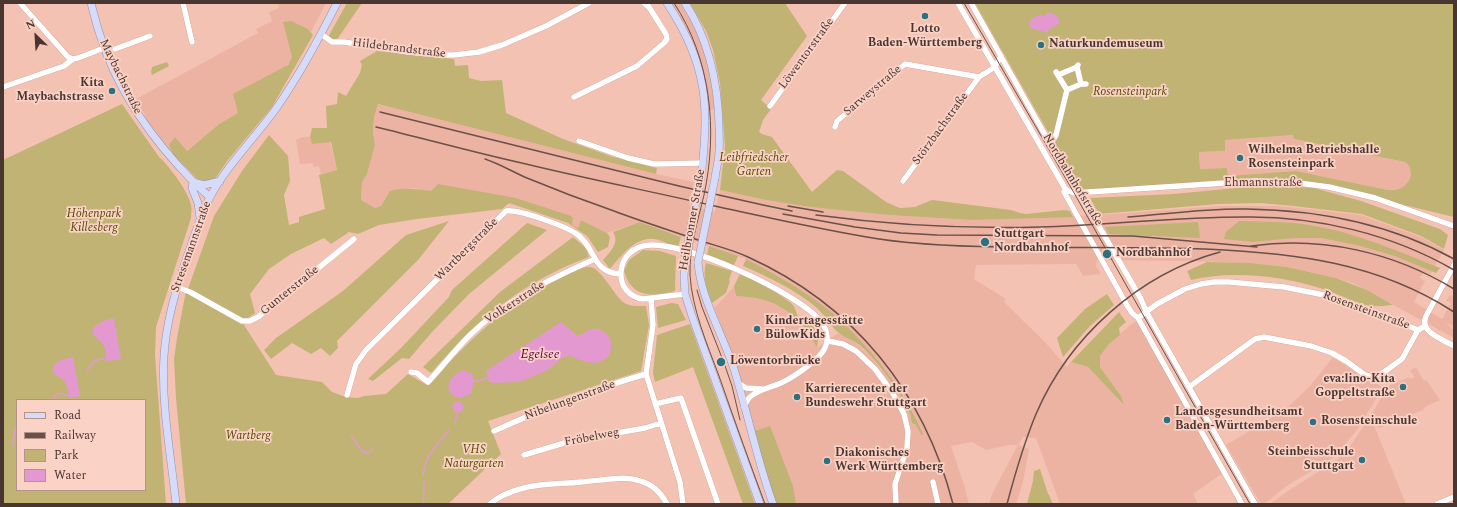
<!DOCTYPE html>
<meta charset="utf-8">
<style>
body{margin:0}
#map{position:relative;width:1457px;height:507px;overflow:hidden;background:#f4c2b3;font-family:Spectral,serif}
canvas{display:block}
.frame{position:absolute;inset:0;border:4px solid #4a3630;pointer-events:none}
.legend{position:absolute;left:16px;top:399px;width:130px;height:92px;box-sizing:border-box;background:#fad2c6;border:1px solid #b4948a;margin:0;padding:5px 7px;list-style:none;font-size:12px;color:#4a3630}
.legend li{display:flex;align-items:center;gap:8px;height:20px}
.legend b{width:20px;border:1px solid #b4948a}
.north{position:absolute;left:16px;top:16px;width:40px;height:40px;-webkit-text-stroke:3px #fad2c6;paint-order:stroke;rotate:335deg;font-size:11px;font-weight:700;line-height:16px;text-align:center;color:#4a3630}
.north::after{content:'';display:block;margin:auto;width:14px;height:18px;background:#4a3630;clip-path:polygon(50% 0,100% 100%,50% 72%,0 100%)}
</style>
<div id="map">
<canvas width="1457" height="507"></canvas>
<div class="frame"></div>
<ul class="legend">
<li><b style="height:5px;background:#d6dbfa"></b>Road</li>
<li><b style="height:5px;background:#6a5048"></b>Railway</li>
<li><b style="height:11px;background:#c1b374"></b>Park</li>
<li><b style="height:11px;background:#e399cf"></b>Water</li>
</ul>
<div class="north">N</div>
</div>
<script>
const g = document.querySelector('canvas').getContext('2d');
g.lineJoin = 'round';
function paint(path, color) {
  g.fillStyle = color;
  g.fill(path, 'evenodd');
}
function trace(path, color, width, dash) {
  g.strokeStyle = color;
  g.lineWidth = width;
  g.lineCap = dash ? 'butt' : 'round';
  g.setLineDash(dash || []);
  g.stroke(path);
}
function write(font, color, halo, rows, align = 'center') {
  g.font = font + ' Spectral,serif';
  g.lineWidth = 3.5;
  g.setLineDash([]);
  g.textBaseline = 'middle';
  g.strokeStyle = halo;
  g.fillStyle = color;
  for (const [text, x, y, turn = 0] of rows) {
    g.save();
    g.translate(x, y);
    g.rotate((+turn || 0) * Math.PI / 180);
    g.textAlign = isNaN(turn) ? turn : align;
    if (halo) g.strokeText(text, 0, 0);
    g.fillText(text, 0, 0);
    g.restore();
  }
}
paint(new Path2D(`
 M278 3H326L311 32 308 29 288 66 238 113 219 124 186 151 169 145 173 154 164 144 147 122 146 117 136 99 258 33 256 29 272 21 269 12 279 8Z
 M672 3H680L699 35 709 67 715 109 708 111 706 88 698 55 683 22Z
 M378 104 656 174 694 182 689 205 715 212 720 190 766 200 810 207 889 215 971 220 1099 215 1219 206H1279L1361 215 1421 237 1444 250 1430 275 1424 272 1420 278 1425 281 1414 302 1442 319 1451 303 1446 301 1450 295 1454 297V327L1445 322 1454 330V338L1353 283 1336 278 1287 267 1251 263 1187 261 1097 260 1096 266 1101 274 1083 276 1076 264 976 265 974 279 1006 299 1004 302 1044 341 1067 367 1071 362 1088 367 1123 404 1121 396 1100 367V356L1109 344 1130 325 1137 321 1223 473 1193 494 1198 504H1060L1036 438 1023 437 1018 445 1029 449 1023 482 1016 504H989L992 494 1018 445H1010L986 450 972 442 951 446 965 488 969 504H776L735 361 714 308 723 299 734 286 736 296 761 299 779 306 801 322 812 336 817 348 838 333 857 344 871 357 892 383 909 412 912 423 916 425 920 433 923 434 915 416 902 392 876 358 840 320 805 294 746 259 640 222 607 233 581 220 578 228 572 225 573 218 516 198 431 192 414 188 390 191 381 206 375 208 369 205 361 200 362 182 367 174 375 145 373 131 374 117Z
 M1293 135 1294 139 1405 162 1409 164 1411 169 1409 180 1408 184 1400 189 1388 190 1296 171 1228 176 1227 168 1200 169 1199 152 1225 151V140Z
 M302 137H310L312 144 330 142 337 170 321 174 319 166 313 167V163L300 164 296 140Z
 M1333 357 1368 381 1376 383 1383 388 1356 431 1338 453 1330 460 1288 485 1264 504H1261L1226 445 1285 410 1311 385Z
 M1416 367 1423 380 1427 381 1440 400 1425 407 1423 410 1379 428 1372 413 1389 386 1409 377 1410 379 1415 377 1410 371Z
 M1369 418H1371L1406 504H1270L1291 489 1332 463 1341 456 1349 448Z`), '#ecb3a2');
paint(new Path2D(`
 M347 3H362L336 41 328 37Z
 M690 3H785L807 36 761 100 771 109 763 120 759 132 762 134 772 137 812 192 837 170 843 171 886 202 900 208 915 207 932 200 1011 210 1020 213 1026 214 1064 210 1070 211 1073 217 971 220 889 215 810 207 766 200 720 190 725 146 720 83 713 50 706 31Z
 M975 3H1454V217L1329 187 1255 181 1082 192ZM1293 135 1294 139 1405 162C1415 168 1411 184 1401 188 1397 190 1392 190 1388 190L1296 171 1228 176 1227 168 1200 169 1199 152 1225 151V140Z
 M291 21 308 29 313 35 272 107 228 160 214 180 201 183 173 154 169 145 175 137 187 151 219 124 238 113 233 94 286 66H288L292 57 283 22Z
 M377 51 454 59 455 66 468 65 469 78 481 81 502 80 506 113 563 139 613 157 657 168 656 174 378 104 374 117 373 131 375 145 367 174 362 182 361 200 375 208 381 206 390 191C403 187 417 189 431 191L438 184 516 198 571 216 573 218 572 225 578 228 581 220 607 233 610 237 608 247 598 252 587 236 568 223 509 203 502 209 417 219 379 225 358 234 349 232 331 244 324 238 291 254 269 269 250 294 255 313 242 322 276 375 322 382 332 392 346 397 358 398 364 396 386 394 408 374 427 385C457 354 487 322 524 297 534 290 547 285 559 279 566 275 581 266 590 267 601 268 614 295 623 302 630 307 638 306 646 306L649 325 641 371 488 421 501 454 448 504H186L176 398 174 359 177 338 186 291 188 289 214 216 242 171 269 135 288 156 290 181 284 195 289 225 299 222V217L325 209 319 175 337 170 331 142 312 144 310 137 312 128H327L326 106 337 104 338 92 346 96 360 73 362 65 360 61Z
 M167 62 169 66 152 75 151 72 152 67Z
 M122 104 159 157C170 167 188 191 191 205 192 209 191 214 191 218L156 327 155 355 166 504H3V160ZM17 400H145V490H17Z
 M1269 185 1314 188 1361 201 1440 229 1448 235 1444 249 1421 236 1362 214 1293 206 1261 203 1218 204 1099 214 1090 198 1173 194Z
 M449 221 418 260 337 341 338 348 330 356 321 348 311 354 292 343 271 359 264 350 276 338 343 291 406 235Z
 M1239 221C1262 222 1286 221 1309 225 1355 232 1397 251 1440 268L1436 273 1395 256 1357 245 1321 238H1294L1253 242 1224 239 1226 232Z
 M640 222 681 237 678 247C670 245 662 240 654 239 635 237 621 256 610 269L603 260C610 252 620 243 613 232Z
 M1198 222 1200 238 1109 234 1105 227Z
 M527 223 547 230 469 294 432 332 409 359 402 358 373 381 368 379 402 347 449 297 452 290Z
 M573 237 586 248 589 257C545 273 503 300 469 332 456 345 443 359 431 373L423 367 500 292Z
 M709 246 738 256 734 265 707 255Z
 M643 250 660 251 676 256 675 291C651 297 632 298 624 271L629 260Z
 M746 259C778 276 815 296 841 321 876 354 904 390 923 434L921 435 916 425 912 423C911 420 911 415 909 412 901 393 874 356 858 344 852 340 845 338 839 333 832 328 825 315 817 308 796 290 769 277 743 266Z
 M1207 262 1251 263 1287 267 1336 278 1367 290 1393 305C1387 305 1379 307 1372 306 1362 306 1338 294 1326 290 1285 276 1233 270 1191 280L1187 271Z
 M706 263 732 271 729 280 730 281 726 293 712 303C707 290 702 276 706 263Z
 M740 274C758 282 776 291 791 303 797 308 795 314 800 319L805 318C815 324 820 337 817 348 807 325 786 305 760 299 753 297 744 297 736 296L734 286Z
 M1107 294 1114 305 1090 326 1063 357 1057 338 1085 309Z
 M671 303 678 304 686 320 658 328 656 307Z
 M1119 312 1126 322 1119 328 1120 335 1109 344 1100 356V367L1121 396 1124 405 1088 367 1071 362Z
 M690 324 755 504H743L693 367 655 382 653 373 657 335Z
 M770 426 793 486 796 504H776L767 478 754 431Z
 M1040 469 1047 491 1053 504H1027L1033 481 1034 471Z`), '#c1b374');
paint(new Path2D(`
 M1050 12 1057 16 1060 23 1048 30V33L1031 28 1028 23 1031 21 1030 19 1035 18 1037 15 1044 16Z
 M114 318 121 359 108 361 106 360C106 355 106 350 104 346 100 339 93 339 92 330 97 322 106 320 114 318Z
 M561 322 578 336C583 334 587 330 592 329 613 326 619 357 599 362 590 365 577 359 569 355L562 358 548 370 519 382 492 383 489 381 486 371Z
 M73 357 80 396 70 398 69 396C68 390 67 383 62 379 60 377 58 377 56 375 45 364 65 358 73 357Z
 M464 370 472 374 474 381 471 394 460 398C440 393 449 374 464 370Z
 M452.5 407a5.5 5.5 0 1 1 11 0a5.5 5.5 0 1 1-11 0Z`), '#e399cf');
trace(new Path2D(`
 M87 371 94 361 106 358
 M472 382 488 378
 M54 400 56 395 58 393 69 396
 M455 423 458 411
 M351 436 363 452 366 453 371 451 372 447
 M13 445V440L15 430 17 429
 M423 475C427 452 435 448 449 430
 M423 504 424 490V481`), '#e399cf', 1.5);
const minor = new Path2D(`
 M20 3 68 57 73 59 78 58 104 48
 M183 3 192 42
 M958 3 1066 190 1074 193 1255 181 1291 182 1329 187 1375 198 1454 226
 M971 3 1071 181 1082 192V197L1141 299 1146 311 1255 504
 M321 34 332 42H344L408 52 441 55H454L479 52 502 45 546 26 589 3
 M115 49 150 36
 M1078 65 1077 67 1081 84
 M1058 75 1077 67
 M3 87 64 66 73 59
 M1067 90 1081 84H1086
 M574 97 637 66 664 43 667 39 666 34 649 7 644 3
 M770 106 845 3
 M835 127 837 121 905 64 979 77 995 67 1001 56
 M579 141 628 158 654 164 703 163
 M1050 145 1056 135 1067 90 1056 72
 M903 181 979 77
 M1064 192 1128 307 1132 313 1138 318 1242 504
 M1454 265 1426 316C1419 333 1443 339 1454 346
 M177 287 190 292 242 321H250L258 317 354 239
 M685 294 643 299C613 295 614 253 643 246 678 237 800 293 821 322 827 329 829 339 825 348 819 360 795 376 783 382 773 387 759 389 750 397 747 399 746 404 744 407
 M651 299 653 325 646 374 680 482 683 504
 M1138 318 1157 304 1185 289 1201 284 1214 282H1229L1284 287 1324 295 1372 311 1418 330 1425 326
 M828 341 843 344 856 351 875 369 892 392 904 414 908 431 907 448 895 484 896 504
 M411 372 417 373 428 382C442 367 455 350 469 336 504 301 550 279 595 259
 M738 383 746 388 762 389
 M1189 387 1255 339 1264 337 1311 346 1332 353 1346 361 1365 375 1373 377 1384 372 1402 359 1418 330
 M347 395 356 364 366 350 506 211C519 209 568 227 578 235 597 250 592 273 621 274
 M655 404 681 398 718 504
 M494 431C543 409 594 389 646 374
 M524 455 571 441 645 428 661 423
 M933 482 938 504
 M490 504C498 497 509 492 520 489 539 483 561 484 581 482 599 481 622 475 640 481 652 484 661 493 667 504
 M1437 504 1454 497`);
const major = new Path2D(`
 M91 3C94 15 97 27 101 38 116 85 144 127 176 163 187 175 197 187 210 197
 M667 3C707 63 710 107 701 176
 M685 3C709 40 718 83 719 126 719 134 720 143 719 151 719 160 716 169 715 178
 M193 182 192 188 198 203 200 218
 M193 182 204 185 220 181
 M685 258 684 277 685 294 692 316 760 504
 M698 262C700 297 723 335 734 369 748 414 757 460 773 504
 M176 504C171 456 161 404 164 356 166 322 176 289 187 257 194 237 200 216 210 197 227 165 254 139 275 110 299 76 318 40 337 3`);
trace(minor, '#c69688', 6);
trace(major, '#9392b1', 8);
trace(minor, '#fff', 5.5);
trace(major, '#d6dbfa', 7);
trace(new Path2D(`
 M674 3C711 59 718 130 704 195 698 221 689 247 690 275 692 309 707 344 719 376 734 419 749 461 765 504
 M964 3 1069 184 1250 504
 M697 290 702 307 724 363 732 386 740 420`), '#6a5048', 1);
trace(new Path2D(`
 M380 112 679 186 763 205 792 211
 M376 127C426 139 476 153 526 164 588 179 649 191 710 205 766 217 822 230 879 239 926 246 974 247 1022 247 1083 248 1144 247 1205 249 1294 253 1377 262 1454 312
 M485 159C500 164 513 172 527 178 556 190 585 201 614 211 643 222 672 231 701 241 717 246 733 250 748 257 854 305 924 392 953 504
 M788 206 823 212
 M783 214 855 227 901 233 937 235 1133 236 1257 247
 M816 215C890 225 965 229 1040 227 1108 225 1176 217 1245 217 1316 216 1392 234 1454 270
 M1128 217C1168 214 1207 208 1246 209 1317 210 1391 224 1454 259
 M1251 246C1322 236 1393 252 1454 289
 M1007 504C1015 474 1024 443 1036 414 1069 337 1139 274 1220 252`), '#6a5048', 1.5);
const majorBridge = new Path2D(`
 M685 258 701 176
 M698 262 715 178`);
trace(majorBridge, '#9392b1', 8, []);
trace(majorBridge, '#d6dbfa', 7);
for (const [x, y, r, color] of [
 [925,16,4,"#2d7081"],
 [1041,45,4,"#2d7081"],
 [112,91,4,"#2d7081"],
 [1240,158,4,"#2d7081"],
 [985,242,5,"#2d7081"],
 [1107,254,5,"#2d7081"],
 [757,329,4,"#2d7081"],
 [721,362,5,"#2d7081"],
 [1403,387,4,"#2d7081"],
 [797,397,4,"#2d7081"],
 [1167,420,4,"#2d7081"],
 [1313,422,4,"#2d7081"],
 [1362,460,4,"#2d7081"],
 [827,461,4,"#2d7081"]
]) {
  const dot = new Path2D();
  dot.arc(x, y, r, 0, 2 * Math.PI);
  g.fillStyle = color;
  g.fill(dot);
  trace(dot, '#fad2c6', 1.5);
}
write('bold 12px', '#4a3630', '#fad2c6', [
 ["Lotto",925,30,"center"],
 ["Baden-Württemberg",925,44,"center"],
 ["Naturkundemuseum",1049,45],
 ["Kita",104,84,"right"],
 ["Maybachstrasse",104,98,"right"],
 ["Wilhelma Betriebshalle",1248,151],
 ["Rosensteinpark",1248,165],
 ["Stuttgart",994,235],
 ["Nordbahnhof",994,249],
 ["Nordbahnhof",1116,254],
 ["Kindertagesstätte",765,322],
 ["BülowKids",765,336],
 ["Löwentorbrücke",730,362],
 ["eva:lino-Kita",1395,380,"right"],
 ["Goppeltstraße",1395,394,"right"],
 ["Karrierecenter der",805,390],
 ["Bundeswehr Stuttgart",805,404],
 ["Landesgesundheitsamt",1175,413],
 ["Baden-Württemberg",1175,427],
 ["Rosensteinschule",1321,422],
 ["Steinbeisschule",1354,453,"right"],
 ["Stuttgart",1354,467,"right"],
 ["Diakonisches",835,454],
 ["Werk Württemberg",835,468]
], 'left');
write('12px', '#4a3630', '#fad2c6', [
 ["Hildebrandstraße",399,49,7],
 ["Löwentorstraße",807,54,-54],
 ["Maybachstraße",120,77,64],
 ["Sarweystraße",873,91,-40],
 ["Störzbachstraße",941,129,-54],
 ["Nordbahnhofstraße",1072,180,59],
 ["Ehmannstraße",1263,184],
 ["Heilbronner Straße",693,220,-80],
 ["Stresemannstraße",192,247,-70],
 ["Wartbergstraße",467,250,-45],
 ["Gunterstraße",290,291,-39],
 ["Volkerstraße",515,303,-33],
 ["Rosensteinstraße",1366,311,20],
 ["Nibelungenstraße",570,401,-20],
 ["Fröbelweg",592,438,-11]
]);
write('italic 12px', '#574a00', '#fad2c6', [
 ["Rosensteinpark",1130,93],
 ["Leibfriedscher",754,159],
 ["Garten",754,173],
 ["Höhenpark",94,215],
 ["Killesberg",94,229],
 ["Wartberg",248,437],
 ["VHS",474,451],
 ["Naturgarten",474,465]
]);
write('italic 13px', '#5b004c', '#fad2c6', [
 ["Egelsee",540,355]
]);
</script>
